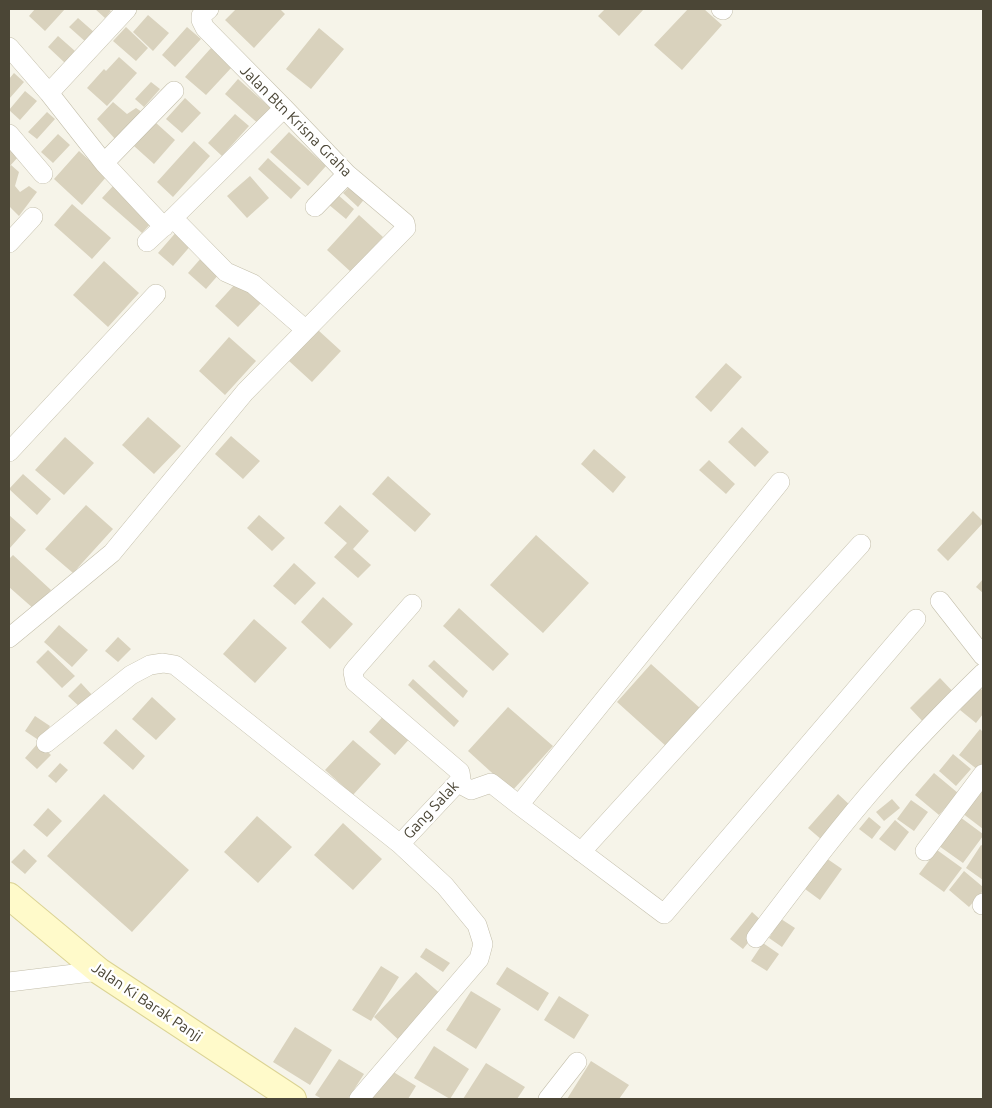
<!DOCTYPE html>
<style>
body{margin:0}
#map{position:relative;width:992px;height:1108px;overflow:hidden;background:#f6f4e9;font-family:Ubuntu,sans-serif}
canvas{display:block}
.frame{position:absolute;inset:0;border:10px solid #4b4636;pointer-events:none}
</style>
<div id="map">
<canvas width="992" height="1108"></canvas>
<div class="frame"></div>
</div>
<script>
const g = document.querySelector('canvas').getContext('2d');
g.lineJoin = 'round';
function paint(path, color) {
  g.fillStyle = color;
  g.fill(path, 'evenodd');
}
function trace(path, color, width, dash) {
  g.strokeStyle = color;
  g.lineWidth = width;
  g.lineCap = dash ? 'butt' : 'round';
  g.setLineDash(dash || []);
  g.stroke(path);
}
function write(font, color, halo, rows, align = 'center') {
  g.font = font + ' Ubuntu,sans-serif';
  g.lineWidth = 5;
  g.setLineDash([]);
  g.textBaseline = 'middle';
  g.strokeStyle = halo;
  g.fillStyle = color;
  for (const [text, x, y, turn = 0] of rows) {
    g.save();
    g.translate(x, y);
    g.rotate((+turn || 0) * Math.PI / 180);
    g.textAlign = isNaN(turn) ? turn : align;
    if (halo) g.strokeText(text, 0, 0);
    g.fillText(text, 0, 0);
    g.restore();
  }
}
paint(new Path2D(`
 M35 9H65L45 31 29 16Z
 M95 9H108L111 11 105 18Z
 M236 9H280L285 14 254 48 225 20Z
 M605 9H644L619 36 598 16Z
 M688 9H704L722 25 682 70 654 45Z
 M148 15 169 33 153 51 133 32Z
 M78 18 95 33 87 43 69 27Z
 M126 27 148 48 136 61 113 41Z
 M187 27 201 39 175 67 162 55Z
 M319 28 344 49 311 89 286 69Z
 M58 36 75 51 65 63 48 47Z
 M211 48 232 67 206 95 185 77Z
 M119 57 137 73 107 106 87 88 104 69 106 71Z
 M14 73 24 82 9 99V79Z
 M238 79 275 112 262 127 225 94Z
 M151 82 160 89 144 107 135 99Z
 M25 91 37 101 20 120 9 110Z
 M185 98 201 113 182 133 166 119Z
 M113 102 127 114 136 108 145 114 116 140 97 119Z
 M47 112 55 119 37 139 28 132Z
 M235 114 249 126 222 156 208 143Z
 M155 122 175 140 154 164 134 146Z
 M289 132 326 166 308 186 270 152Z
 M58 134 70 145 53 163 41 152Z
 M194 141 210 156 173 197 157 182Z
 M9 147 19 156 9 167Z
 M79 151 107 176 82 205 54 179Z
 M268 158 301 188 291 199 258 169Z
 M11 165 19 172 15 186 20 192 29 186 37 192 19 216 9 206V168Z
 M250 176 269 198 247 218 227 196Z
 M352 184 366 197 358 207 343 193Z
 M113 186 153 221 142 233 102 198Z
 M337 194 354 209 346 219 328 204Z
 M72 204 111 238 92 259 54 225Z
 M359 215 383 237 351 272 327 250Z
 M178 230 193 243 173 266 158 253Z
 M202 257 220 273 206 289 188 273Z
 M104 261 139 293 108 327 73 295Z
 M237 282 261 303 238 327 215 306Z
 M318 330 341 351 312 382 289 361Z
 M229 337 256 361 225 395 199 371Z
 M726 363 742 377 711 412 695 397Z
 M148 417 181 446 154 474 122 445Z
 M742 427 769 452 755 467 728 442Z
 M231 436 260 461 243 479 215 454Z
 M65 437 94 463 64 495 35 470Z
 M594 449 626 477 613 493 581 464Z
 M709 460 735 484 726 494 699 470Z
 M23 474 51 499 37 515 9 489Z
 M388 476 431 514 415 532 372 494Z
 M86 505 113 529 73 573 45 549Z
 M340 505 369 531 353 549 371 565 358 578 334 557 347 543 324 523Z
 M973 511 983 521V523L948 561 937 550Z
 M9 515 26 530 9 549Z
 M259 515 285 538 272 551 247 528Z
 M536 535 589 583 543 633 490 585Z
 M13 555 51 590 34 609 9 587V559Z
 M294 563 316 583 295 605 273 586Z
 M983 579V593L976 587Z
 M323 597 353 624 330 649 301 622Z
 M459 608 509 654 493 671 443 626Z
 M254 619 287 648 255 683 223 654Z
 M59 625 88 650 72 667 44 642Z
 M118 637 131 649 118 662 105 651Z
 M48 650 75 676 62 688 36 662Z
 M434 660 468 691 463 698 428 666Z
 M651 664 701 709 667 747 617 702Z
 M940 678 957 696 927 726 910 708Z
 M413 679 459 721 454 727 408 685Z
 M81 683 93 696 81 708 68 696Z
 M979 687 983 691V714L976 723 960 710Z
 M152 697 176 719 156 740 132 719Z
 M508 707 553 746 512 791 468 751Z
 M386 713 412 736 395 755 369 732Z
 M35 716 50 726 40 741 25 731Z
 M116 729 145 756 133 770 103 743Z
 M980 729 983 732V763L978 770 959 755Z
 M353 740 381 764 353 795 325 770Z
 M38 743 51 755 37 769 25 758Z
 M953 754 971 769 956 786 939 771Z
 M60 763 68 770 56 783 48 776Z
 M934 773 958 793 939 815 915 795Z
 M983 786V829L962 813Z
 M104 794 189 870 132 932 47 856Z
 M838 794 851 806 822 840 808 828Z
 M892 799 900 808 884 821 876 812Z
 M911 800 928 812 914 831 897 819Z
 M48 808 62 821 47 837 33 825Z
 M257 816 292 847 258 883 224 852Z
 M869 817 881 827 872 839 859 829Z
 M960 817 983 834V836L963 863 939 846Z
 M895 820 909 832 895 851 879 839Z
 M343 823 382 859 353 890 314 855Z
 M981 845 983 846V880L966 868Z
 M24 849 37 861 25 874 11 862Z
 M937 850 962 868 944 892 919 874Z
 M826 858 842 869 820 900 805 889Z
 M964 871 983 887V891L969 907 949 890Z
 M752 912 764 923 743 949 730 939Z
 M781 919 795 928 782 947 769 938Z
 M763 943 779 954 767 971 751 961Z
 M426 948 450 963 443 972 420 957Z
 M381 966 399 977 371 1021 352 1010Z
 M507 967 549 993 538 1011 496 984Z
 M416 972 444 997 402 1043 374 1017Z
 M471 991 501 1009 476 1049 446 1030Z
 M559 996 589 1015 574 1039 544 1020Z
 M295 1027 332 1050 310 1085 273 1062Z
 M434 1046 469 1069 450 1099 414 1078Z
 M339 1059 364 1074 348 1099H322L315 1095Z
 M591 1061 629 1085 619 1099H567Z
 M486 1063 525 1087 517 1099H463Z
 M387 1068 416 1086 408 1099H371Z`), '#d9d2bd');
const street = new Path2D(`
 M721 9 723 10
 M9 47 49 93 104 163 164 227
 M49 93 127 9
 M9 134 43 174
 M104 163 174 91
 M315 207 347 174
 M173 218 226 272 253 284 306 330
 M147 242 173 218 284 108
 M9 243 33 217
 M9 452 156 294
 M940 601 983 656
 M9 638 112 553 245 392 406 228 405 223 347 174 284 108 205 28 201 20V16L209 9
 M46 743 131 675 150 665 163 663 175 665 400 844 445 886 477 925 483 944 479 959 359 1099
 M458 783 471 790 491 783 519 805 664 914 916 619
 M519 805 780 482
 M400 844 461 779 460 772 355 682 353 672 356 668 412 604
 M925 851 983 774
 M581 852 861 544
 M982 905 983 903
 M756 938C797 884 837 830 881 780 913 743 948 707 983 673
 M9 982 99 971
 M548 1099 577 1062`);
const secondary = new Path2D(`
 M9 896 99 971 293 1099`);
trace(street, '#c3beaa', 20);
trace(secondary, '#dbd394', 28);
trace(street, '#fff', 19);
trace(secondary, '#fffaca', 26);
write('15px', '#4b4636', '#fff', [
 ["Jalan Btn Krisna Graha",296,121,45],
 ["Gang Salak",431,810,-47],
 ["Jalan Ki Barak Panji",147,1002,34]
]);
</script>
